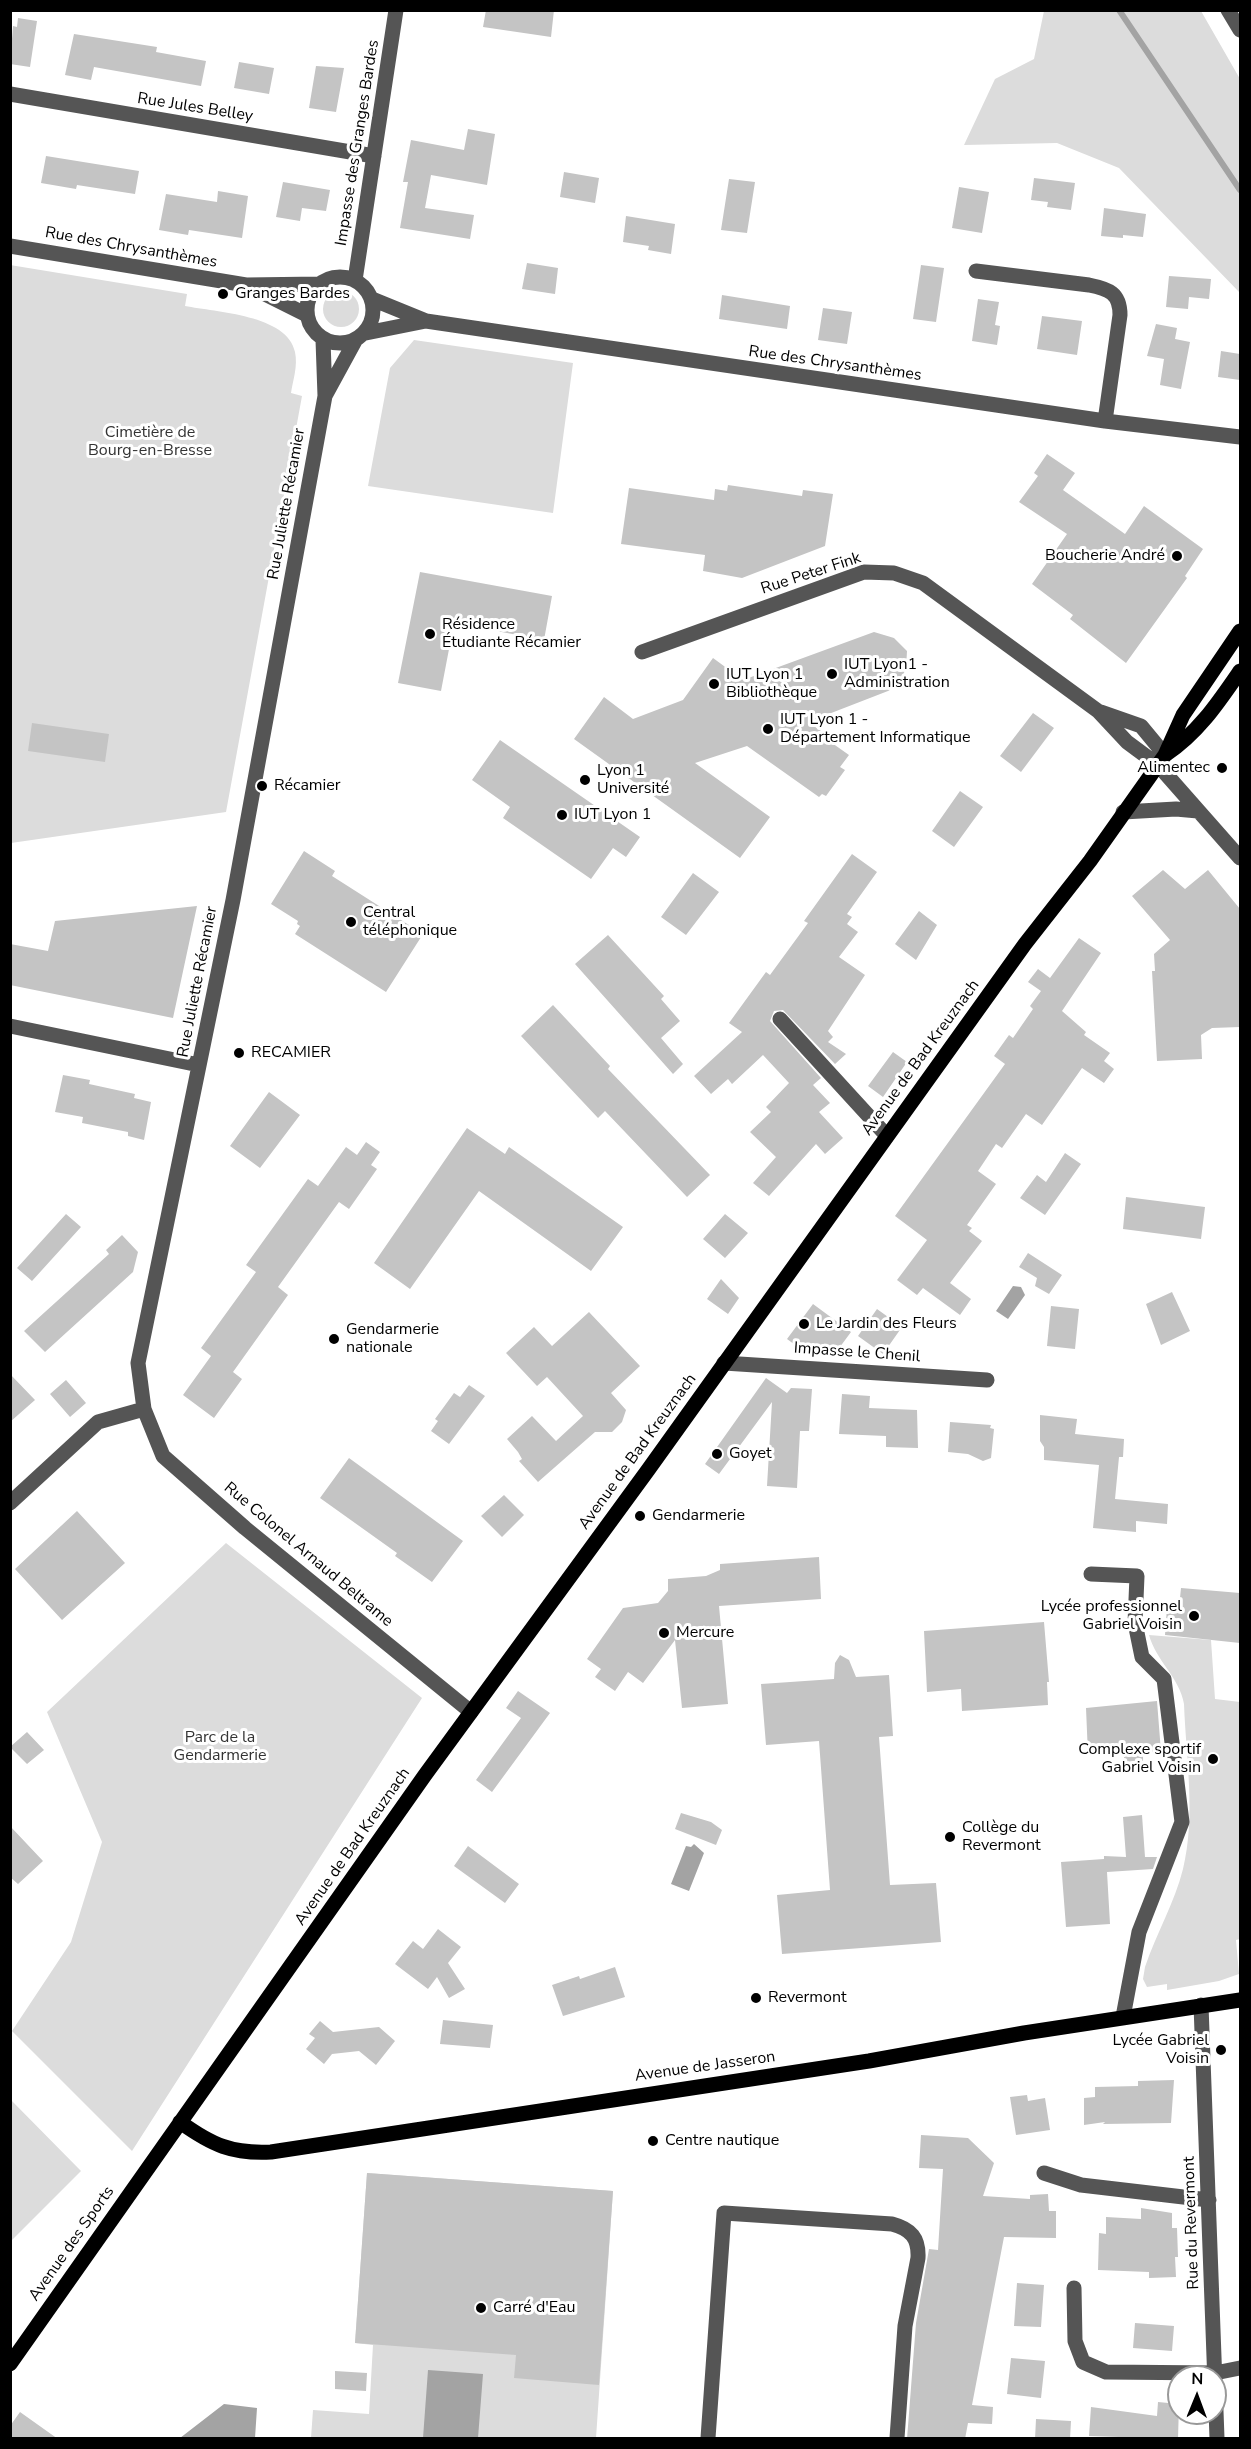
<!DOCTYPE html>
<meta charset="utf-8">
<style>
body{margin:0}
#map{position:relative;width:1251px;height:2449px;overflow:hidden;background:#fff;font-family:"Nunito Sans",sans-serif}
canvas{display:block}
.frame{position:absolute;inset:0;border:12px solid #000;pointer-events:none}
.north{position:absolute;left:1167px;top:2365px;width:60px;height:60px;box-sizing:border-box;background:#fff;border:2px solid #999;border-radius:50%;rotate:1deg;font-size:16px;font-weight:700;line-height:24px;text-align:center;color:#000}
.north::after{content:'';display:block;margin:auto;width:21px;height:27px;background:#000;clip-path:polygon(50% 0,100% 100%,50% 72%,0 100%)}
</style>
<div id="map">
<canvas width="1251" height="2449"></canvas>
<div class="frame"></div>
<div class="north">N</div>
</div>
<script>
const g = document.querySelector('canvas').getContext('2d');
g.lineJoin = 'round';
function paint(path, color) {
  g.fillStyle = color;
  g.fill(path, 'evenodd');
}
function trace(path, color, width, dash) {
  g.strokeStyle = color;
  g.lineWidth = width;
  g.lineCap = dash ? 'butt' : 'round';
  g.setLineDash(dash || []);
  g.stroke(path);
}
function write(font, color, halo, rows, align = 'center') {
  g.font = font + ' "Nunito Sans",sans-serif';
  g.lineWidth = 6;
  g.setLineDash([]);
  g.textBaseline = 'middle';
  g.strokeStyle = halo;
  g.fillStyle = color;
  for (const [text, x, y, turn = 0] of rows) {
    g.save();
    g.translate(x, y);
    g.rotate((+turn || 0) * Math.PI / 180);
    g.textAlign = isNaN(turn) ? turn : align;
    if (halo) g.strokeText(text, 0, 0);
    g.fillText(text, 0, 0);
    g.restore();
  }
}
paint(new Path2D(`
 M1044 11H1201L1240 79V293L1119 168 1057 143 964 145 995 79 1034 59Z
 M10 265 187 294 185 306C216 312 288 315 295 352 298 366 293 380 291 393L302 396 226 812 11 843Z
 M323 309a18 18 0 1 1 36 0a18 18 0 1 1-36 0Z
 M414 340 573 363 553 513 368 486 390 368Z
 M226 1543 422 1698 132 2151 12 2031 71 1942 102 1842 47 1712Z
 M1149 1635 1211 1640 1215 1699 1240 1702V1939L1236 1940 1239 1974 1219 1981 1167 1990V1984L1147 1987 1143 1979 1145 1967C1156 1934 1175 1902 1183 1869 1196 1816 1186 1758 1184 1704 1180 1678 1156 1661 1149 1635Z
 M11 2100 81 2171 11 2241Z
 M367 2173 613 2191 596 2438H311L313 2410 369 2414 373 2345 355 2343Z`), '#dcdcdc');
paint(new Path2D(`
 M1013 1286 1021 1287 1025 1295 1008 1319 996 1311Z
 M694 1844 704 1853 689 1891 671 1884 686 1846 691 1847Z
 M428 2370 483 2374 478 2438H423Z
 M224 2404 257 2408 255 2438H180Z`), '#a3a3a3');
trace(new Path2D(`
 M1119 10 1240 190`), '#a3a3a3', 6);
paint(new Path2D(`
 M486 10H554L551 37 483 27Z
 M18 18 37 21 30 67 10 64 13 26 17 27Z
 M74 34 157 47 156 52 206 61 201 86 94 67 91 80 65 75Z
 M239 62 274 68 269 94 234 88Z
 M316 66 344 68 336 112 309 108Z
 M468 129 495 134 487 185 431 175 425 208 474 215 470 239 400 228 408 182H403L411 140 464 150Z
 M46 156 139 171 135 194 77 185 76 189 41 183Z
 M564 172 599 178 595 203 560 197Z
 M1034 178 1075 183 1071 210 1047 207 1048 202 1031 200Z
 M729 179 755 182 747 233 721 230Z
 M283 182 330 190 326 211 302 208 300 221 276 217Z
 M959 187 989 192 982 233 952 228Z
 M218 191 248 196 242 238 189 230 188 235 159 230 166 194 217 202Z
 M1104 208 1146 214 1143 237 1123 235V238L1101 236Z
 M626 216 675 224 671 254 648 250 649 246 623 242Z
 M527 263 558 268 555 294 522 289Z
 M921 265 944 268 936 322 913 319Z
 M1169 276 1211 279 1209 299 1189 297 1188 309 1166 307Z
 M722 295 790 306 787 329 719 319Z
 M978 299 999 302 995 325 1000 326 997 345 972 341Z
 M823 308 852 312 847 344 818 340Z
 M1042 316 1082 321 1077 355 1037 349Z
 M1156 324 1177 328 1175 339 1190 342 1181 389 1160 385 1164 359 1147 356Z
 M1221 351 1240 354V380L1218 377Z
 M1047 454 1075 473 1063 490 1125 534 1144 506 1203 549 1185 576 1187 578 1126 663 1070 619 1073 615 1032 584 1067 534 1019 502 1038 476 1034 473Z
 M728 485 802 496 803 490 833 494 825 546 742 578 703 571 705 555 621 544 629 488 714 500 715 489 727 491Z
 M420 572 552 596 544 640 454 623 441 691 398 683Z
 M874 632 894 638 907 651 906 669 897 686 888 691 808 722 834 740 832 743 849 755 840 767 845 770 826 796 822 794 819 797 747 746 695 763 770 817 740 858 574 739 604 697 633 719 683 700 713 658 743 680Z
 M1033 713 1054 728 1021 772 1000 756Z
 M32 723 109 734 105 762 28 751Z
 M500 740 640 837 626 857 613 848 591 879 503 818 510 807 472 780Z
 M960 791 983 807 954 847 932 831Z
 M304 851 335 871 332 876 423 934 386 992 295 934 300 926 297 924 298 921 271 904Z
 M852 854 877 872 847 914 852 917 847 924 858 932 839 957 865 975 828 1031 833 1037 828 1042 846 1054 835 1064 783 1010 774 1011 770 1021 821 1078 813 1085 830 1103 819 1112 843 1138 825 1154 816 1144 769 1196 753 1183 776 1157 750 1132 771 1112 766 1107 789 1083 763 1055 732 1084 728 1079 711 1094 694 1076 742 1032 729 1023 766 972 770 975 808 923 804 921Z
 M1163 870 1185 889 1208 870 1240 909V1027L1212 1028 1201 1035 1202 1059 1157 1061 1152 971H1155L1154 954 1170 940 1132 896Z
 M693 873 719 892 686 935 661 917Z
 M197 906 173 1018 10 985V944L48 951 55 921Z
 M919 911 937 925 916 960 895 944Z
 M608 935 664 996 661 999 680 1021 661 1038 683 1064 673 1074 575 964Z
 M1079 938 1101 953 1062 1011 1086 1032 1084 1035 1110 1053 1104 1061 1114 1069 1104 1083 1082 1068 1042 1125 1026 1114 1002 1148 996 1144 978 1171 996 1184 967 1225 972 1228 969 1231 982 1241 950 1283 971 1299 960 1315 923 1288 917 1295 897 1280 927 1240 895 1216 1005 1064 994 1056 1009 1035 1013 1038 1033 1009 1030 1006 1041 991 1028 982 1038 969 1050 978Z
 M553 1005 610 1066 608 1069 710 1175 687 1197 605 1111 598 1118 521 1036Z
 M893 1052 907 1062 883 1097 868 1086Z
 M63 1075 90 1080 89 1084 135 1094 134 1098 151 1102 144 1140 128 1136V1132L82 1123 83 1117 55 1112Z
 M269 1092 300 1115 260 1168 230 1146Z
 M467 1128 505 1154 509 1147 623 1227 591 1271 479 1191 410 1289 374 1263Z
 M366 1142 380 1152 371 1165 377 1169 349 1209 339 1202 278 1287 288 1295 233 1372 242 1379 214 1418 183 1395 211 1356 201 1348 256 1272 246 1265 308 1179 318 1186 346 1147 357 1155Z
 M1065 1153 1081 1164 1045 1215 1020 1198 1037 1175 1046 1182Z
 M1126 1197 1205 1207 1201 1239 1123 1229Z
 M66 1214 81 1227 32 1281 17 1268Z
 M725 1214 748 1233 725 1258 703 1239Z
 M122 1235 138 1252 133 1272 45 1352 24 1331 109 1254 106 1250Z
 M1028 1253 1062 1275 1049 1294 1035 1286 1037 1278 1019 1267Z
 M721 1279 739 1298 728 1314 707 1299Z
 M1172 1292 1190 1331 1161 1345 1146 1304Z
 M813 1304 851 1332 834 1355 806 1353 787 1339Z
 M1051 1306 1079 1309 1075 1349 1047 1346Z
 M877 1309 902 1327 883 1354 858 1336Z
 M589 1312 640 1366 611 1393 626 1410 622 1422 612 1432H595L538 1482 519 1461 522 1459 518 1452 507 1439 532 1416 556 1441 583 1416 547 1377 537 1386 506 1353 534 1327 552 1346Z
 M10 1374 35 1400 10 1422Z
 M766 1378 787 1393 791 1388 812 1389 809 1431H800L797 1488 767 1486 772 1402 719 1474 705 1464Z
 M66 1380 86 1403 70 1417 50 1394Z
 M469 1385 485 1396 449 1444 431 1431 438 1421 435 1419 454 1393 460 1397Z
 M842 1394 870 1396 869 1408 917 1410 918 1448 886 1447V1436L839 1434Z
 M1040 1415 1077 1419 1075 1434 1124 1439 1123 1457H1119L1115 1499 1168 1504 1167 1524 1136 1521V1532L1093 1528 1099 1465 1044 1460V1447L1040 1441Z
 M950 1422 991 1425 990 1428 994 1429 991 1458 983 1461 968 1454 948 1452Z
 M349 1458 463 1541 432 1582 395 1556 397 1553 320 1498Z
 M504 1495 524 1515 502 1537 481 1516Z
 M77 1511 125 1563 62 1620 15 1569Z
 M819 1557 821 1599 719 1606 728 1704 682 1708 675 1640 643 1683 628 1672 615 1691 595 1677 601 1669 587 1659 623 1608 658 1603 668 1591V1579L706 1576 720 1570V1564Z
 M1181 1588 1240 1593V1643L1165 1635 1167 1607 1179 1608Z
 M1044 1622 1049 1682H1047L1048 1705 962 1711 961 1689 927 1692 924 1631Z
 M840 1655 849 1660 856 1677 889 1675 893 1736 879 1737 890 1885 936 1883 941 1942 782 1954 777 1895 830 1890 819 1741 766 1745 761 1684 834 1679 835 1663Z
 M518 1691 550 1713 492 1792 476 1780 521 1718 506 1708Z
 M1157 1701 1161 1752 1143 1753V1761L1124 1762V1754L1088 1755 1086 1708Z
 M27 1732 44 1750 27 1764 10 1747Z
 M681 1813 711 1822 722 1830 716 1845 675 1829Z
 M1142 1815 1145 1857H1157L1153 1869 1107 1872 1110 1924 1066 1927 1061 1862 1104 1859V1856L1126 1857 1123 1817Z
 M10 1826 43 1861 18 1884 10 1877Z
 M468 1846 519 1884 505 1903 454 1866Z
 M438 1929 461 1947 448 1963 465 1989 449 1998 437 1977 428 1989 395 1964 413 1941 423 1949Z
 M615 1967 625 1997 563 2016 552 1985 579 1976 580 1979Z
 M443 2020 493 2025 490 2048 440 2044Z
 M320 2021 333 2032 379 2027 395 2041 376 2065 359 2051 332 2054 324 2064 306 2049 315 2038 309 2034Z
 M1174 2080 1171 2123 1103 2124 1105 2122 1084 2125V2098L1095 2097V2087L1138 2086V2081Z
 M1027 2095 1028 2101 1045 2098 1050 2130 1016 2135 1010 2097Z
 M921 2135 968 2138 994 2163 983 2196 1030 2199V2195L1048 2194 1049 2211H1056V2238L1004 2237 972 2405 993 2407 992 2424 968 2423 965 2439H907L916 2323 929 2249 938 2250 943 2169 919 2168Z
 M367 2173 613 2191 599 2385 514 2378 516 2355 355 2343Z
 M1141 2208 1172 2213V2228H1177L1178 2257H1175L1176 2277 1149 2278V2272L1098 2270 1099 2233 1106 2234V2217L1141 2219Z
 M1017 2283 1044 2285 1041 2327 1014 2326Z
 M1135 2323 1174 2326 1172 2351 1133 2348Z
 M1011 2358 1045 2361 1041 2398 1007 2394Z
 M335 2371 367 2373 366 2391 335 2389Z
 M1158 2402 1179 2404 1178 2439 1089 2436 1091 2407 1157 2416Z
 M20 2412 58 2439H10V2426Z
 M1036 2419 1071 2421 1070 2439H1035Z`), '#c4c4c4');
trace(new Path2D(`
 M1228 10 1240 30
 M10 94 374 156
 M10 246 246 285 320 284
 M976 271 1089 285C1109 289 1120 293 1120 315L1105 421
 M307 310a33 33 0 1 1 66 0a33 33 0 1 1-66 0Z
 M355 280 396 10
 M255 289 307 315
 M372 299 426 321 1105 421 1240 437
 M366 333 426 321
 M323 340 325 396 233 900 138 1363 144 1409 163 1456 245 1528 471 1712
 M325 396 355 341
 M642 652 864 572 894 573 923 583 1098 711 1127 742 1158 765 1240 858
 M1101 712 1141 726 1165 755
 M1123 812 1176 809 1198 811
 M780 1019 887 1136
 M10 1026 199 1065
 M724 1363 987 1380
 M10 1503 98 1422 144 1409
 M1091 1574 1137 1576 1135 1623 1142 1657 1164 1679 1182 1822 1139 1932 1123 2017
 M1201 2005 1217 2438
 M1044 2173 1081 2185 1209 2200
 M1074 2288 1075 2341 1083 2362 1106 2372 1215 2373 1240 2368
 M708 2438 724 2213 892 2224C911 2229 919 2238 918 2258L905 2326 897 2438`), '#555', 15);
trace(new Path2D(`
 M1165 755C1198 733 1218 703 1240 671
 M180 2122C212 2145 232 2154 271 2152L869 2061 1024 2033 1240 2000
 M10 2364 425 1775 648 1470 1025 944 1090 861 1165 755 1183 715 1240 631`), '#000', 15);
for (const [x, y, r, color] of [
 [223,294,6,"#000"],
 [1177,556,6,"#000"],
 [430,634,6,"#000"],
 [832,674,6,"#000"],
 [714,684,6,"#000"],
 [768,729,6,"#000"],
 [1222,768,6,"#000"],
 [585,780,6,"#000"],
 [262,786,6,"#000"],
 [562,815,6,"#000"],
 [351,922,6,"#000"],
 [239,1053,6,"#000"],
 [804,1324,6,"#000"],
 [334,1339,6,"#000"],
 [717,1454,6,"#000"],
 [640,1516,6,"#000"],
 [1194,1616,6,"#000"],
 [664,1633,6,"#000"],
 [1213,1759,6,"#000"],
 [950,1837,6,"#000"],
 [756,1998,6,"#000"],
 [1221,2050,6,"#000"],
 [653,2141,6,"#000"],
 [481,2308,6,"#000"]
]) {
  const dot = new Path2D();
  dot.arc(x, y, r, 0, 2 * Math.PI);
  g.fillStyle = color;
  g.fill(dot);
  trace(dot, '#fff', 2);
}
write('16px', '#000', '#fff', [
 ["Rue Jules Belley",195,108,9],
 ["Impasse des Granges Bardes",358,143,-81],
 ["Rue des Chrysanthèmes",131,248,10],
 ["Rue des Chrysanthèmes",835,364,8],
 ["Rue Juliette Récamier",287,504,-80],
 ["Rue Peter Fink",811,574,-18],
 ["Rue Juliette Récamier",198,982,-79],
 ["Avenue de Bad Kreuznach",921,1058,-54],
 ["Impasse le Chenil",857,1353,4],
 ["Avenue de Bad Kreuznach",638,1452,-54],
 ["Rue Colonel Arnaud Beltrame",308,1555,40],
 ["Avenue de Bad Kreuznach",353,1847,-55],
 ["Avenue de Jasseron",705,2067,-8],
 ["Rue du Revermont",1192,2223,-92],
 ["Avenue des Sports",72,2244,-55]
]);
write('16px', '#000', '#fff', [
 ["Granges Bardes",235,294],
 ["Boucherie André",1165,556,"right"],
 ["Résidence",442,625],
 ["Étudiante Récamier",442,643],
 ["IUT Lyon1 -",844,665],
 ["Administration",844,683],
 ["IUT Lyon 1",726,675],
 ["Bibliothèque",726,693],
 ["IUT Lyon 1 -",780,720],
 ["Département Informatique",780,738],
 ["Alimentec",1210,768,"right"],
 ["Lyon 1",597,771],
 ["Université",597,789],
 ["Récamier",274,786],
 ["IUT Lyon 1",574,815],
 ["Central",363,913],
 ["téléphonique",363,931],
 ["RECAMIER",251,1053],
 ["Le Jardin des Fleurs",816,1324],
 ["Gendarmerie",346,1330],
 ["nationale",346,1348],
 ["Goyet",729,1454],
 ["Gendarmerie",652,1516],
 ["Lycée professionnel",1182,1607,"right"],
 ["Gabriel Voisin",1182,1625,"right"],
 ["Mercure",676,1633],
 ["Complexe sportif",1201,1750,"right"],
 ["Gabriel Voisin",1201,1768,"right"],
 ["Collège du",962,1828],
 ["Revermont",962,1846],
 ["Revermont",768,1998],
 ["Lycée Gabriel",1209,2041,"right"],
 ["Voisin",1209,2059,"right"],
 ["Centre nautique",665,2141],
 ["Carré d'Eau",493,2308]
], 'left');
write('16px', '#333', '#fff', [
 ["Cimetière de",150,433],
 ["Bourg-en-Bresse",150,451],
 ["Parc de la",220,1738],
 ["Gendarmerie",220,1756]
]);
</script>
